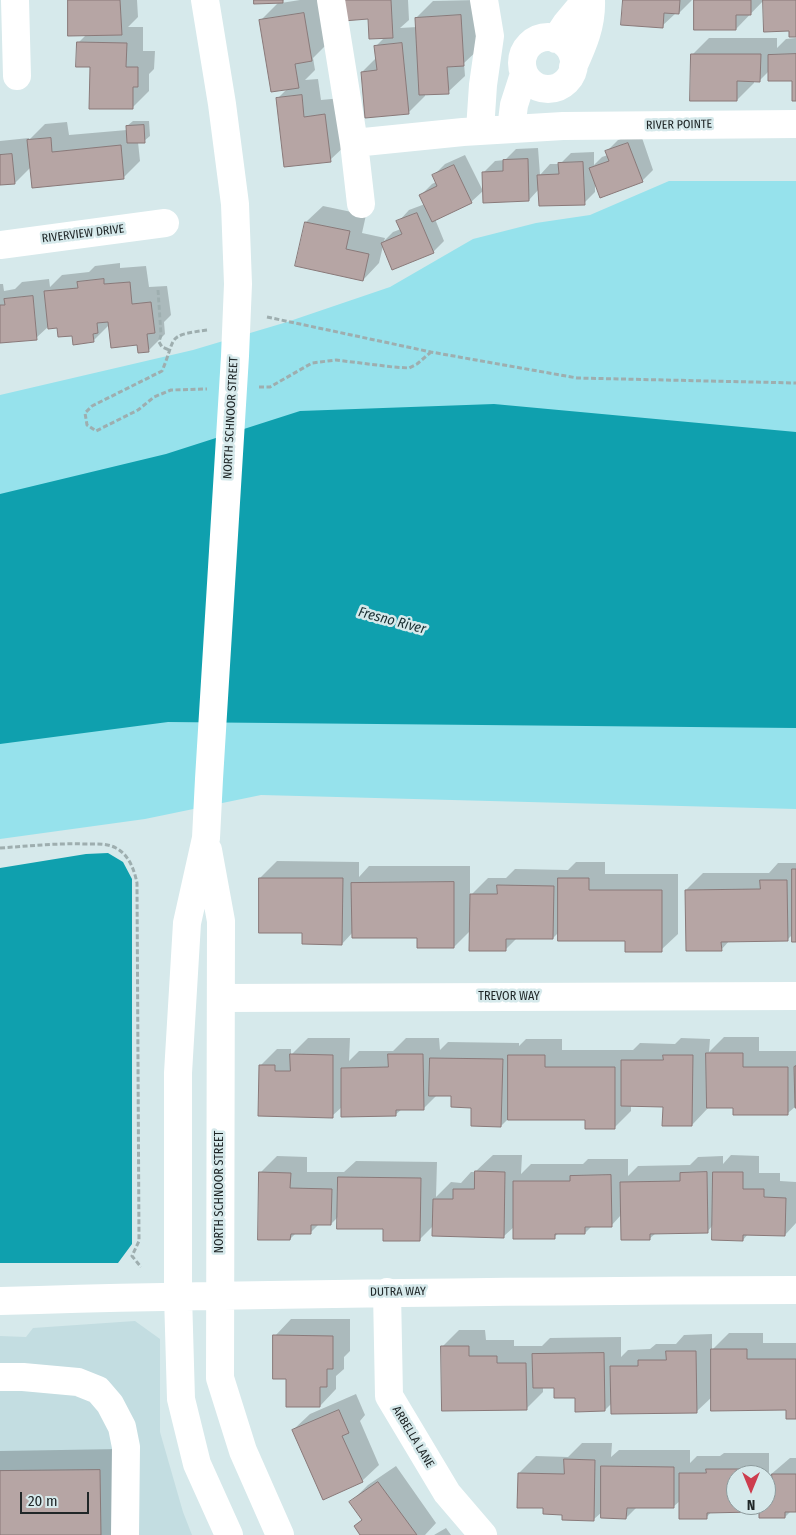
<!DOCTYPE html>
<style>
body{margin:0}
#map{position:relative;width:796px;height:1535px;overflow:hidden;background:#d6e9eb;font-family:"Fira Sans Condensed",sans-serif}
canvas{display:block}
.north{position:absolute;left:726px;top:1465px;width:50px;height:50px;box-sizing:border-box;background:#d6e9eb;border:1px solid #8d9b9d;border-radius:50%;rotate:180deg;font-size:14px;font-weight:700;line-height:20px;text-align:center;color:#202728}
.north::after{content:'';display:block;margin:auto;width:18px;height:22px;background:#cd3d4e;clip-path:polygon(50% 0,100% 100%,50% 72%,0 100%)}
.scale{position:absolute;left:20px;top:1492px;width:69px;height:22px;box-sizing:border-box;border:2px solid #202728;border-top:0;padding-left:6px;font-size:15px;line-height:18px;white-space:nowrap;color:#202728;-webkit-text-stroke:4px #d6e9eb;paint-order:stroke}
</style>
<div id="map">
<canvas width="796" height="1535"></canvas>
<div class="north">N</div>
<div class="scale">20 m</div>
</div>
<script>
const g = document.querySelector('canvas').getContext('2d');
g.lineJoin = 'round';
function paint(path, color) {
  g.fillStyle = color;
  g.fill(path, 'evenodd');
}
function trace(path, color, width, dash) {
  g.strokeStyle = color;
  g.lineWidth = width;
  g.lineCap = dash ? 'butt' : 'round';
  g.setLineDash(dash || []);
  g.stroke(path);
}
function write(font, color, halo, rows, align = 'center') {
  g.font = font + ' "Fira Sans Condensed",sans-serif';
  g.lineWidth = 5;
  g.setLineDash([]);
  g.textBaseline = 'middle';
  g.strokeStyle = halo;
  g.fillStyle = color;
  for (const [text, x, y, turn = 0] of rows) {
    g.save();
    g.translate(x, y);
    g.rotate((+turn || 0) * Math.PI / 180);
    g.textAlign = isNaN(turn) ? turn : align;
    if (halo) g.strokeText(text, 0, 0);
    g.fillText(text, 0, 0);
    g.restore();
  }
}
paint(new Path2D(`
 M135 1321 160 1339V1432L183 1512 192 1535H0V1336L26 1337 33 1328Z`), '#c3dde1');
paint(new Path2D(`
 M669 181H796V809L261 795 145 819 0 839V395L193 350 287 322 390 287 473 239 536 223 590 215Z`), '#96e2ec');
paint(new Path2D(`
 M494 404 796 432V728L168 722 0 744V494L166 454 300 411Z
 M108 853 123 862 132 879V1244L118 1263H0V868L86 854Z`), '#0fa0ae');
paint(new Path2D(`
 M69 0H137L138 17 128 27H143V51H155L154 69 149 74V91L132 108 91 66 78 43 87 34Z
 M255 0H284L281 3 300 0H321L328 43 313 58 315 70 305 80 318 79 321 100 342 98 347 144 330 160 278 98 288 88 261 20 279 2Z
 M343 0H408L409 20 400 28 417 27 416 18 433 1 477 0 480 48 464 63 465 76 448 92 425 94V96L408 113 362 72 377 57 376 46 385 37 369 18Z
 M624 0H692L679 13H676L662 26Z
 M695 0H796V35L764 0 736 29Z
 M709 38H777V48L786 39 796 38V100L793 80 769 71 760 80H754V83L737 100 692 55Z
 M133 121H149L150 136 144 141 138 142 140 161 123 178 31 167 15 183 0 184V141L29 138V140L45 124 67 122 69 135 127 130V126Z
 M640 132 653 170 642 181 595 183V192L584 203 539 189 529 200 484 172 495 161 505 160 516 149 538 148 540 175 550 164H560L571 153 594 152V165L602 157 608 155 607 151 618 140Z
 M465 155 483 191 471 202 435 219 444 241 433 252 383 246 379 263 363 280 306 222 323 206 366 215 362 233 385 238 384 241 393 232 401 229 398 222 409 210 425 204 421 195 432 184 436 182 434 175 445 164Z
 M120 263V268L146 266 149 287 167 286 171 315 164 322 165 334 148 351 109 325 93 341 73 334 59 327 49 326 36 338 0 343V284H3L4 291 15 289 22 282 49 279 50 287 62 275 89 272 95 266Z
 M277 861 359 862V877L369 866H470V896L488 878H506L515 869 568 870 576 862H605V874H678V934L661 950 627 939 560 931 553 938H517L505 950 471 930 454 947 418 937 353 932 342 944 304 932 260 878Z
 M778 863H796V941L794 933 787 940H730L721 950 686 890 703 873H769Z
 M724 1037H759V1051H796V1106L788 1113 735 1106 708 1108 692 1125 664 1106 631 1105V1111L614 1128 587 1119H508L501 1126 473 1106 452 1095H437L423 1109H402L395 1115 343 1106 332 1116 260 1066 277 1049H291V1055L308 1038H350L349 1061 359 1051H393L406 1038H439L440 1050 448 1042 519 1043V1046L526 1039H562V1050H633L640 1043 675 1044 681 1038 710 1039 709 1052Z
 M493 1155H522L521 1174 531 1164H583L588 1159H628V1176L638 1166 690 1165 698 1157 723 1156V1164L731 1155 759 1156V1173H780V1181L796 1182V1223L785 1235 748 1234 743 1240 713 1225 707 1232 656 1233 649 1239 621 1215 611 1226H592L585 1233H559L554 1237 515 1226 504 1236 433 1226 419 1240 384 1228 339 1216 331 1224H319L310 1233H296L290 1239 260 1173 277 1156 307 1157V1172H344L356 1161 437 1162 436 1197 451 1182 461 1183 471 1172H475Z
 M291 1319H350V1351L344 1357V1369L336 1376V1389L320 1406 287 1378 275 1336Z
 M459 1330H485L486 1340H514V1346H542L550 1338 621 1337V1357L628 1350 650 1349 656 1344H676L684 1335 712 1334V1350L729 1333H763V1343H796V1418L787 1409 713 1396 696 1412 612 1403 605 1410 555 1387H543V1392L526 1409 442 1347Z
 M356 1394 365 1415 360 1421 379 1465 362 1481 293 1430 310 1414Z
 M582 1443H612L611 1457 619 1450H690V1463L697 1456H720L724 1453H769V1476L790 1458H796V1511H791L785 1517 760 1505H766V1475H736V1505H759L753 1511H712L706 1518 681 1500 673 1507H637L626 1518 602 1512 594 1519 563 1513 544 1507 519 1473 536 1456 568 1457Z
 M121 1449 123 1535H0V1451Z
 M396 1466 436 1523 425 1535H362L355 1526 363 1519 351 1502 368 1485Z
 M446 1528 451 1535H434Z`), '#0003');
const building = new Path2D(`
 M68 0H120L122 35 68 36Z
 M254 0H283V3L254 4Z
 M342 0H391L393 38 369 39 368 19 343 21Z
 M623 0H680L679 14 664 13 663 28 621 25Z
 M694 0H751V15H736V30H694Z
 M763 0H796V37H789V31L764 32Z
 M304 13 312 61 295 64 299 88 271 92 259 20Z
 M461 15 464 66 447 67 449 94 419 95 415 18Z
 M77 42 127 43 126 67H138V87H133V109H89L90 67H76Z
 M402 43 409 114 365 118 361 72 377 70 374 46Z
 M691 54H761L760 82 737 81V101H690Z
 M796 54V101H792V81H768V55Z
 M302 95 304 117 325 114 331 162 284 167 276 98Z
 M144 125 145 143H127L126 126Z
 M51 138 52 152 121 145 124 179 32 188 27 140Z
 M628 143 643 182 600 198 589 168 609 161 605 151Z
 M12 154 15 184 0 185V155Z
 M528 159 529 201 483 203 482 172 503 171V160Z
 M583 162 585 205 539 206 537 175 559 174 558 163Z
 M454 165 472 203 432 222 419 195 437 186 432 175Z
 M417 213 434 253 392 270 381 243 402 234 396 221Z
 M305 222 350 231 346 249 369 254 363 281 295 266Z
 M104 279V284L130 282 132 304 151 302 155 333 147 334 149 352 138 353 137 345 111 348 108 322 97 323 98 333 93 334 94 342 73 345 72 336 58 337 57 328 48 329 44 291 78 288 77 282Z
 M33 296 37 340 0 343V305H5L4 299Z
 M792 869H796V942H792Z
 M259 878H343L342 945 302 944V933H259Z
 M558 878H589V890H662V952H625V941H558Z
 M760 880H787L788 941 721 942 722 951H686L685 890 760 889Z
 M454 882V948H417V938H352L351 883Z
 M497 885 554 886 553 939H506V951H469L470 894H497Z
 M706 1053H743V1067H788V1115H733V1108H707Z
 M290 1054 333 1055V1118L258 1116 259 1065H275V1071H290Z
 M388 1054H423L424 1110H396V1116L341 1117V1068L388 1067Z
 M508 1055H545V1067H615V1129H585V1120H508Z
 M663 1055H693L692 1126H662L663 1107 621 1106V1060H663Z
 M430 1058 503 1059 501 1127 471 1126V1108L451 1107V1096H429Z
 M796 1066V1108H795L794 1067Z
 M475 1171 505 1172 504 1238 432 1236 433 1199H453V1189H474Z
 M259 1172 291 1173 290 1188 332 1189 331 1225H311V1234H291L290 1240H258Z
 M707 1172 708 1233 650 1234V1240H621L620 1182 680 1181V1173Z
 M713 1172H743V1189H764V1197L786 1198 785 1236 743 1235V1241L712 1240Z
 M611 1175 612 1227H585V1234H555V1239H513V1181H570V1176Z
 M338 1177 421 1178 420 1241H383V1229H337Z
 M273 1335 333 1336V1369H327V1387H320V1407H286V1379H273Z
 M441 1346H469V1356H497V1363H526L527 1410 442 1411Z
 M711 1349H747V1359H796V1419H786V1410L711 1411Z
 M666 1351H696L697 1413 611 1414 610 1366H638V1360H666Z
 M604 1353 605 1411 575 1412V1398H554V1388H533L532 1354Z
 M339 1410 349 1433 342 1436 363 1482 323 1500 292 1430Z
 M564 1459 595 1460 594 1521 562 1520V1515L543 1514V1508H517L518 1473 564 1474Z
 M601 1466 674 1467V1508H627L626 1519 601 1518Z
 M706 1469H753V1475H736V1505H753V1512L707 1513V1519H679V1473H706Z
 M100 1470 101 1535H0V1471Z
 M772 1474H796V1512H785V1518H759V1505H766V1485H772Z
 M378 1482 417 1535H360L354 1526 362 1520 349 1502Z`);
paint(building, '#b6a5a4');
trace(building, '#897979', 1);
trace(new Path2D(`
 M158 290 161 335 159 342 162 347 169 350
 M267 317 431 352 577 378 796 383
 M207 330C165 336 177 336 162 371L92 406 85 413 87 425 96 431 138 410 154 397 171 390 207 389
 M259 387H270L312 363 336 360 393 367 409 368 417 364 431 352
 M0 848C29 846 57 843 85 844 96 844 107 843 116 848 129 855 134 869 137 883L139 1241 132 1256 141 1267`), '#9eaeaf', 3, [5, 2.5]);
trace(new Path2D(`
 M15 0 17 76
 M205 0 222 104 235 204 238 284 235 356 209 779 206 838 187 923 178 1073V1295L181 1399 197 1464 229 1535
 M331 0 354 143 361 204
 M522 63a26 26 0 1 1 52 0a26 26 0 1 1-52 0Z
 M556 39 566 24 586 0
 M573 67C583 45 592 25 591 0
 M511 129 514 105 524 74
 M480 130 483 85 490 36 484 0
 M354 143 463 132 563 126 796 124
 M0 245 165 223
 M208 850 221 921 220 1378 243 1451 280 1535
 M221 998 796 996
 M387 1292 389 1396 447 1493 483 1535
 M0 1301C265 1293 531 1291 796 1290
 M0 1377H23L78 1382 98 1390 110 1404 122 1427 126 1447 125 1535`), '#fff', 28);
write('12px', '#202728', '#d6e9eb', [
 ["RIVER POINTE",679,125,-1],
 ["RIVERVIEW DRIVE",83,234,-7],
 ["NORTH SCHNOOR STREET",231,418,-87],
 ["TREVOR WAY",509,997],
 ["NORTH SCHNOOR STREET",220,1192,-90],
 ["DUTRA WAY",398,1292,-1],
 ["ARBELLA LANE",413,1437,59]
]);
write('italic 14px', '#182d30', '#d6e9eb', [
 ["Fresno River",392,621,15]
]);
</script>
